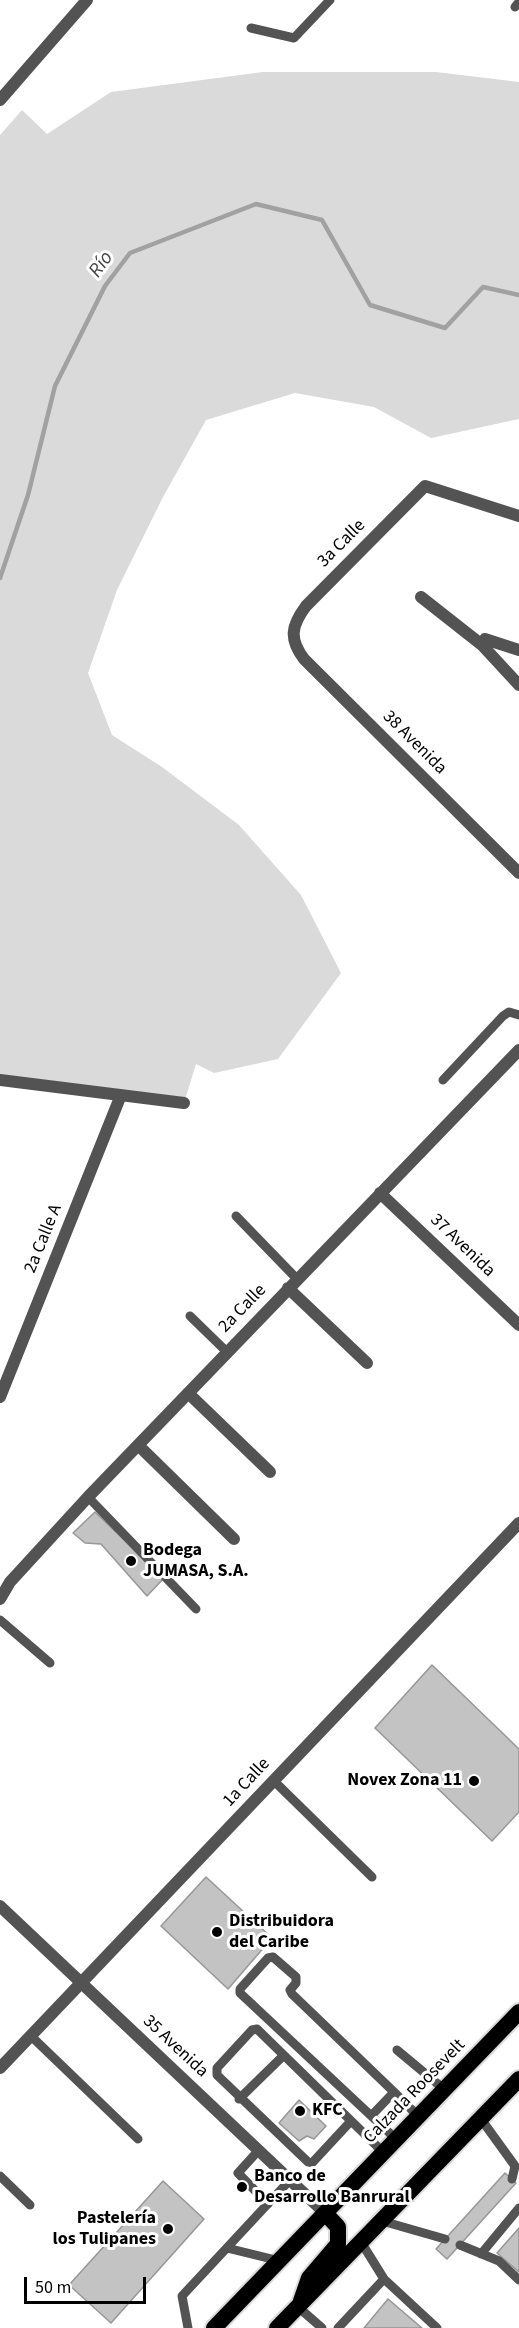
<!DOCTYPE html>
<meta charset="utf-8">
<style>
body{margin:0}
#map{position:relative;width:519px;height:2328px;overflow:hidden;background:#fff;font-family:"Source Sans 3",sans-serif}
canvas{display:block}
.scale{position:absolute;left:24px;top:2277px;width:122px;height:27px;box-sizing:border-box;border:3px solid #000;border-top:0;padding-left:8px;font-size:18px;line-height:21px;white-space:nowrap;color:#000;-webkit-text-stroke:4px #fff;paint-order:stroke}
</style>
<div id="map">
<canvas width="519" height="2328"></canvas>
<div class="scale">50 m</div>
</div>
<script>
const g = document.querySelector('canvas').getContext('2d');
g.lineJoin = 'round';
function paint(path, color) {
  g.fillStyle = color;
  g.fill(path, 'evenodd');
}
function trace(path, color, width, dash) {
  g.strokeStyle = color;
  g.lineWidth = width;
  g.lineCap = dash ? 'butt' : 'round';
  g.setLineDash(dash || []);
  g.stroke(path);
}
function write(font, color, halo, rows, align = 'center') {
  g.font = font + ' "Source Sans 3",sans-serif';
  g.lineWidth = 6;
  g.setLineDash([]);
  g.textBaseline = 'middle';
  g.strokeStyle = halo;
  g.fillStyle = color;
  for (const [text, x, y, turn = 0] of rows) {
    g.save();
    g.translate(x, y);
    g.rotate((+turn || 0) * Math.PI / 180);
    g.textAlign = isNaN(turn) ? turn : align;
    if (halo) g.strokeText(text, 0, 0);
    g.fillText(text, 0, 0);
    g.restore();
  }
}
paint(new Path2D(`
 M263 72H436L519 82V419L431 438 374 407 295 393 206 420 163 497 117 590 88 673 112 735 162 767 239 825 301 895 341 973 278 1059 214 1073 196 1064 184 1103 0 1080V135L22 110 47 134 111 92Z`), '#dadada');
trace(new Path2D(`
 M0 578 28 495 55 386 105 286 130 253 256 204 322 220 370 305 445 328 483 287 519 295`), '#a1a1a1', 4.5);
const building = new Path2D(`
 M95 1512 164 1578 147 1596 101 1544 85 1543 73 1533Z
 M432 1665 519 1749V1812L492 1841 375 1728Z
 M206 1877 272 1938 228 1989 161 1926Z
 M299 2100 326 2126 314 2139 307 2136 299 2141 279 2123Z
 M505 2173 516 2183 447 2259 436 2249Z
 M163 2181 204 2219 111 2323 69 2285Z
 M519 2228V2272L497 2253Z
 M388 2299 422 2328H364Z`);
paint(building, '#c3c3c3');
trace(building, '#979797', 1.5);
const trunk = new Path2D(`
 M301 2301 309 2278 338 2244V2227L326 2214
 M214 2328 519 2012
 M277 2328 519 2079`);
trace(trunk, '#dbdbdb', 20);
trace(new Path2D(`
 M515 7 519 2
 M251 28 294 38 330 0
 M443 1080 503 1016 509 1012 519 1015
 M236 1216 297 1279
 M190 1316 227 1352
 M88 1497 196 1609
 M0 1620 50 1663
 M274 1781 372 1877
 M31 2036 138 2139
 M397 2050 445 2090
 M394 2092 419 2117
 M239 2099 283 2056
 M372 2115 394 2092 292 1994 290 1990 296 1983V1977L273 1957 268 1958 240 1989V1993L397 2140
 M481 2119 515 2166 512 2179
 M351 2121 312 2163 308 2162 217 2075V2068L252 2030 257 2029 384 2153
 M258 2151 238 2173 268 2204
 M0 2176 30 2205
 M382 2221 445 2239
 M460 2245 499 2261 519 2280
 M227 2248 280 2261
 M481 2254 519 2208
 M384 2279 437 2328
 M298 2307 322 2328
 M188 2328 182 2296 290 2180
 M338 2328 384 2279 361 2242`), '#535353', 9);
trace(new Path2D(`
 M0 100 87 0
 M519 516 425 486 306 606C291 626 289 639 304 659L519 873
 M421 597 482 645 519 685
 M482 645 485 639 519 650
 M0 1080 184 1103
 M380 1193 519 1325
 M288 1288 367 1363
 M188 1393 270 1472
 M0 1397 121 1095
 M138 1445 234 1539
 M0 1599 10 1582 88 1497 519 1050
 M0 1906 326 2214
 M0 2068 519 1523`), '#535353', 12);
trace(trunk, '#000', 16);
for (const [x, y, r, color] of [
 [131,1561,6,"#000"],
 [474,1781,6,"#000"],
 [217,1932,6,"#000"],
 [300,2111,6,"#000"],
 [242,2187,6,"#000"],
 [168,2229,6,"#000"]
]) {
  const dot = new Path2D();
  dot.arc(x, y, r, 0, 2 * Math.PI);
  g.fillStyle = color;
  g.fill(dot);
  trace(dot, '#fff', 2);
}
write('18px', '#000', '#fff', [
 ["3a Calle",342,544,-45],
 ["38 Avenida",414,743,45],
 ["2a Calle A",44,1239,-68],
 ["37 Avenida",462,1246,44],
 ["2a Calle",243,1309,-46],
 ["1a Calle",247,1783,-47],
 ["35 Avenida",175,2047,43],
 ["Calzada Roosevelt",415,2092,-46]
]);
write('bold 18px', '#000', '#fff', [
 ["Bodega",143,1551],
 ["JUMASA, S.A.",143,1572],
 ["Novex Zona 11",462,1781,"right"],
 ["Distribuidora",229,1922],
 ["del Caribe",229,1943],
 ["KFC",312,2111],
 ["Banco de",254,2177],
 ["Desarrollo Banrural",254,2198],
 ["Pastelería",156,2219,"right"],
 ["los Tulipanes",156,2240,"right"]
], 'left');
write('italic 20px', '#424242', '#fff', [
 ["Río",102,265,-55]
]);
</script>
